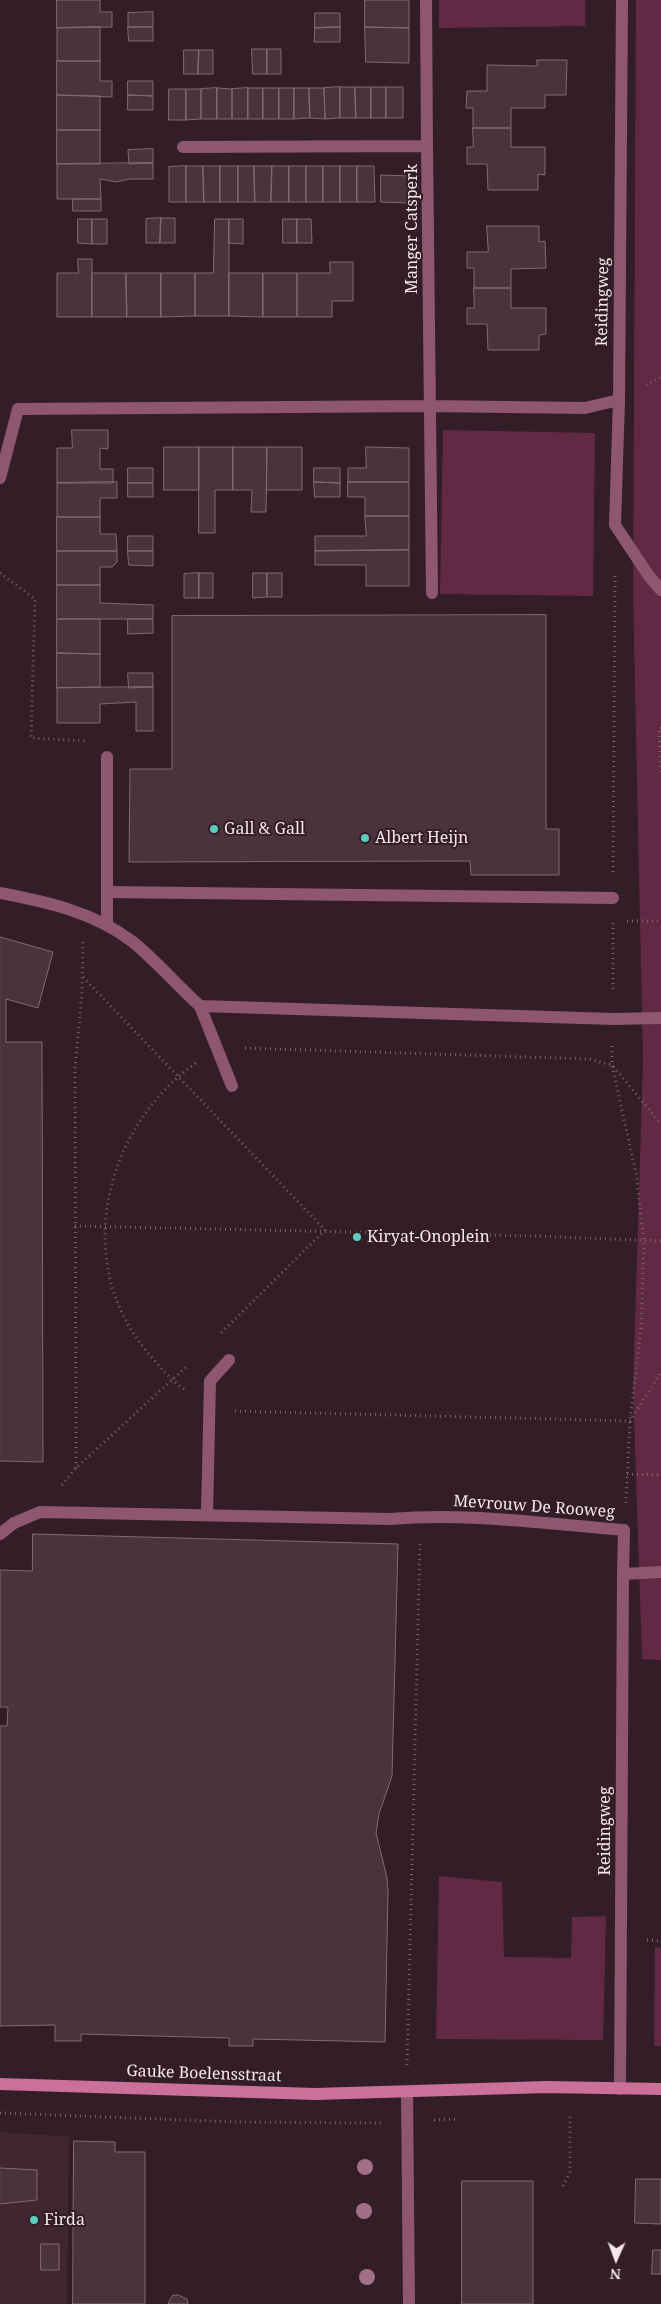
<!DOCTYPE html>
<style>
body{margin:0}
#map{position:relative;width:661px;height:2304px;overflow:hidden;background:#331e27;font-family:"Noto Serif",serif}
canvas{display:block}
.north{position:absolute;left:591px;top:2234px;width:50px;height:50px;-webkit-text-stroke:4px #331e27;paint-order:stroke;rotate:182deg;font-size:14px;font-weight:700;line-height:20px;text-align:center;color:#f6e7ec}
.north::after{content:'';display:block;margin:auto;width:18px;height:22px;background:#f6e7ec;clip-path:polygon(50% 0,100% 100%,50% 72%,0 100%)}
</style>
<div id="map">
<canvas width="661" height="2304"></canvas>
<div class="north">N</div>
</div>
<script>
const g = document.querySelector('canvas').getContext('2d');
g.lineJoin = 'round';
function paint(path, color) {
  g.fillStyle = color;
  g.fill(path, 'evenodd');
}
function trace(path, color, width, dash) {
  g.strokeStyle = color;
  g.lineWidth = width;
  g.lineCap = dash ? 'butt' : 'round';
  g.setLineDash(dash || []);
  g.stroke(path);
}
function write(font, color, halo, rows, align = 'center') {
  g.font = font + ' "Noto Serif",serif';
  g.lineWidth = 4;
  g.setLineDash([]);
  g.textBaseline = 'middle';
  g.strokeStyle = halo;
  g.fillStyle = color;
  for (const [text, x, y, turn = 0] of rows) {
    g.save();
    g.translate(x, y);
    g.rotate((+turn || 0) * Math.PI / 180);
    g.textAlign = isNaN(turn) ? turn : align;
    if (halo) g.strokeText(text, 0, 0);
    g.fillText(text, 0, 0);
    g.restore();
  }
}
paint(new Path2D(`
 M0 2132 69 2137 67 2304H0Z`), '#412531');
paint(new Path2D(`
 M439 0H585V26L439 28Z
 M636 0H661V1660L642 1659 633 1387 643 1061 633 592Z
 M443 430 595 433 593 596 440 594Z
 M439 1876 502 1882 504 1957 571 1958 572 1917 606 1916 603 2040 436 2039Z
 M655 1947 661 1948V2046H654Z`), '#622944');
const building = new Path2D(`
 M57 0H100V12H112V27L57 28Z
 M365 0H409V28L365 27Z
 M153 12V27H128V13Z
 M315 13H340V27L315 28Z
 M100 27V61H57V28Z
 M128 27H153V41H129Z
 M340 27V42H314L315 28Z
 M365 27 409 28V63L366 62Z
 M252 49H267V74H253Z
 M267 49H281V74H267Z
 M184 50H199L198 74H184Z
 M199 50H213V74H198Z
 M537 60H567L566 95H545V108H511V128H473V108H466L467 91H487V65L537 66Z
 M57 61H100V81H112V97L57 95Z
 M128 81H153V96L128 95Z
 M340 87H355L356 118H340Z
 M340 87V118L325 119 324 88Z
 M355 87H371V118H356Z
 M371 87H386V118H371Z
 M386 87H403V118H386Z
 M217 88 232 89V119H217Z
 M217 88V119H201V89Z
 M248 88V119H232V89Z
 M248 88H263V119H248Z
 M263 88H279V119H263Z
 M279 88H294V119H279Z
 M294 88H309L310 118 294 119Z
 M309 88H324L325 119 310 118Z
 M169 89H186V120H169Z
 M186 89H201V119L186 120Z
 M57 95 100 96V130H57Z
 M128 95 153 96V110H128Z
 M473 128H511V147H545V175L538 174V190H488L487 164H467V147H473Z
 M57 130H100V164H57Z
 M153 149V163L129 164 128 150Z
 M153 163V179H129L117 182 100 179 101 199H57V164Z
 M186 166V202H169V167Z
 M186 166H203L204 202H186Z
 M203 166H220V202H204Z
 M220 166H238V202H220Z
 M238 166H254L255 202H238Z
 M254 166H272L271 202H255Z
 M272 166H289V202H271Z
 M289 166H306V202H289Z
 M306 166H323V202H306Z
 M323 166H340V202H323Z
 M340 166H357V202H340Z
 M357 166H374L375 202H357Z
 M381 175 409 176 408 203 381 202Z
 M73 199H101V211H73Z
 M161 218 160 243H146V219Z
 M161 218H175V243H160Z
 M78 219H92V244L78 243Z
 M92 219H107V244H92Z
 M215 219H229V316H195V273H213Z
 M229 219H243V244L229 243Z
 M283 219H297V243H283Z
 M297 219H311L312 243H297Z
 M487 226H539V242L545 241 546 268 511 269V288H474V268H467V252H488Z
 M78 259H92V317H57V273H78Z
 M330 262H353V301H332V317H297V273H330Z
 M92 273H126L127 317H92Z
 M126 273H161V317H127Z
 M161 273H195V316L161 317Z
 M229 273H263V317L229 316Z
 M263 273H297V317H263Z
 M474 288H511V308H546V334L539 335V350H488L487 324H467V308H474Z
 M72 430H108V449L100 448V469H113V483H57V448H72Z
 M164 447H199V490H164Z
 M199 447H233V490H215V533H199Z
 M233 447H267L266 512H251L252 490H233Z
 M267 447H302V490H267Z
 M366 447 409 448V482H348V468H366Z
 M128 468H153V483H128Z
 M314 468H340V483L314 482Z
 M117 482V498H100V517H57V483Z
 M314 482 340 483V497H315Z
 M348 482H409V516H365V497H348Z
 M128 483H153V497H128Z
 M365 516H409V550L315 551V536H366Z
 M57 517H100V534H116L117 551H57Z
 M128 536H153V551H128Z
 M409 550V586H366V565H315V551Z
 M57 551H117V562L112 567H100V585H57Z
 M128 551H153V566L129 565Z
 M199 573V598H184V574Z
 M199 573H213V598H199Z
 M253 573H267V597L253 598Z
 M267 573H282V597H267Z
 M57 585H100V603L153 605V619H57Z
 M546 615V829H559V875H471L470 861 129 862 130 769H172V616Z
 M57 619H100V654L57 653Z
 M128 619H153V633L128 634Z
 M57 653 100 654V687L57 688Z
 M128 673H153V687L129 688Z
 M153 687V731H136V702L100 704V723H57V688Z
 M0 937 53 952 38 1008 6 999V1042H42L43 1462 0 1461Z
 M33 1534 398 1544 392 1776 379 1814 376 1833 387 1878 388 1892 385 2042 253 2039V2046H229V2038L81 2034V2041H55V2025L0 2026V1726H7L8 1707H0V1570L32 1571Z
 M74 2141 115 2142V2152H145V2304H73Z
 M0 2168 37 2170V2200L0 2204Z
 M636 2179H661V2224L635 2223Z
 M462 2181H533V2304H462Z
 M41 2244H59V2270H41Z
 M653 2250H661V2274H652Z
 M178 2295 187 2299 188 2304H168L172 2296Z`);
paint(building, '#4a333d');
trace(building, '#836973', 1);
trace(new Path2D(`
 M646 385 661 377
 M0 573 35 599 31 738 88 741
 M661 728H659L661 776
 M613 872 615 573
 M627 921H661
 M613 923V992
 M83 977 325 1230 219 1335
 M612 1046V1065L636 1173 644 1241 641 1328 630 1421 626 1503
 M245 1048 589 1059 612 1065 661 1124
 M75 1226 533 1236 661 1241
 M184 1389C170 1379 160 1367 149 1354 71 1265 103 1128 196 1063
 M235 1411 630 1421 661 1372
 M76 1468 75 1068 82 994 83 942
 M627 1474 661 1475
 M62 1485 76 1468 186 1367
 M647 1940 661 1941
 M407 2065 420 1544
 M0 2113 236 2122 381 2123
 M434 2120 458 2119
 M563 2186 570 2172V2114`), '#77646b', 3, [1, 4]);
trace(new Path2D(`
 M619 400 615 525 649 576 661 590
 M107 757V925
 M200 1006 232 1086
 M207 1514 210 1381 229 1360
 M0 1534 14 1523 40 1512 390 1519C467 1512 547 1524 624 1530L623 1574`), '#8f576f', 12);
trace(new Path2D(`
 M426 0 427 146
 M183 147 427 146 432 593
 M0 478 18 409 429 406 585 408 619 400 622 0
 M107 892 613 898
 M0 893C47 902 94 912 133 942 155 960 178 986 200 1006L613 1019 661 1018
 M620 2089 623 1574 661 1572
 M407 2093 409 2304`), '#8f576f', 12);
trace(new Path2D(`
 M0 2084 315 2094 547 2087 661 2089`), '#cb7199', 12);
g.fillStyle = '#a27085';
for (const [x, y] of [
 [365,2167],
 [364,2211],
 [367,2277]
]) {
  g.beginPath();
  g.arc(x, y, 8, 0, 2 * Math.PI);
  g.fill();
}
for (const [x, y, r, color] of [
 [214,829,5,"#59cebe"],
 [365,838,5,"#59cebe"],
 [357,1237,5,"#59cebe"],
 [34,2220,5,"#59cebe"]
]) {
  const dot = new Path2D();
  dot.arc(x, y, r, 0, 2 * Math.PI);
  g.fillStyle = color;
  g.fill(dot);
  trace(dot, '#331e27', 2);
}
write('16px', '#f6e7ec', '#331e27', [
 ["Manger Catsperk",412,229,-90],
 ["Reidingweg",603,302,-89],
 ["Mevrouw De Rooweg",534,1507,4],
 ["Reidingweg",605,1831,-90],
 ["Gauke Boelensstraat",204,2074,2]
]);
write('16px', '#f6e7ec', '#331e27', [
 ["Gall & Gall",224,829],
 ["Albert Heijn",375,838],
 ["Kiryat-Onoplein",367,1237],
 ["Firda",44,2220]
], 'left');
</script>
